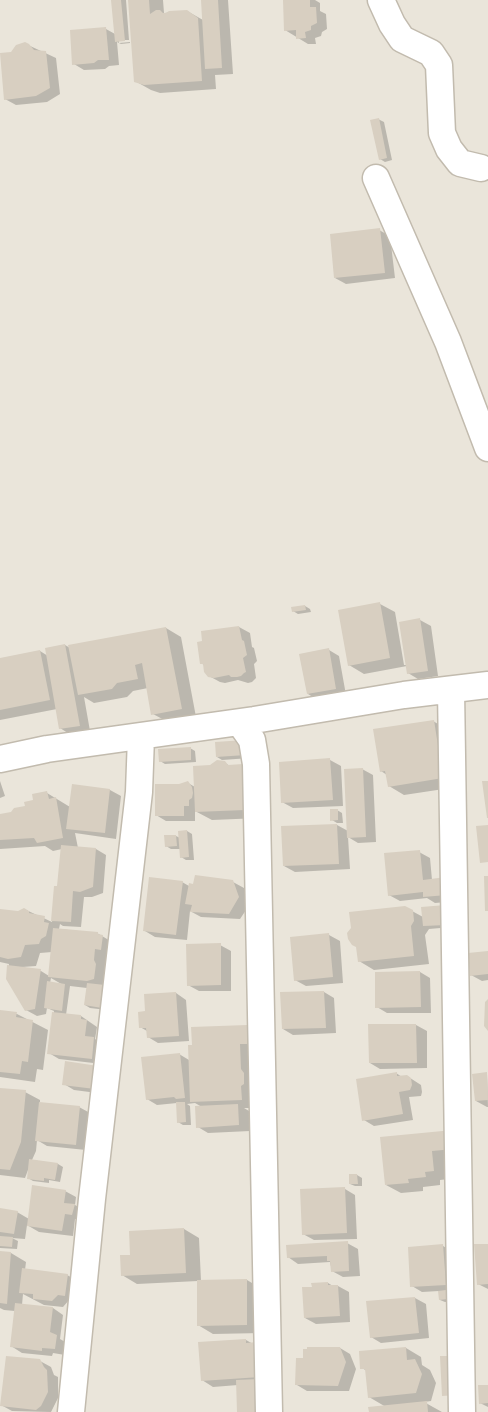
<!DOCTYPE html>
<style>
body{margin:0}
canvas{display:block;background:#f6f3ec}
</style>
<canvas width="488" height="1412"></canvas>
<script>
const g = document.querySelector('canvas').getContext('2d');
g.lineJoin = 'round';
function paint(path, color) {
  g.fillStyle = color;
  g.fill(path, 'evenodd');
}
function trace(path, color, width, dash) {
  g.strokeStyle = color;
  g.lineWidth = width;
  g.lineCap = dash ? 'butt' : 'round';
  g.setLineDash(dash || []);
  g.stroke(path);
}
paint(new Path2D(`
 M0 0H488V1412H0Z`), '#eae5da');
paint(new Path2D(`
 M112 0H126L129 40H119V43L130 42V43L121 44 117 42 119 65 109 66 105 69 84 70 74 64 71 31 106 29 115 34Z
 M129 0H163L164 13 187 11 203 20 202 0H228L233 74 215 75 216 89 160 93 151 90 135 81Z
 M284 0H315L320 3V11L326 14 327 29 322 32 321 36 315 38 316 44H308L285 30Z
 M28 45 56 58 60 94 47 102 16 105 5 99 12 53Z
 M378 119 384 122 392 160 385 162 380 159Z
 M379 230 390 236 395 278 346 284 335 278Z
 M380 604 395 612 404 665H406L420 620 431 626 438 676 418 679 408 673 407 666 364 674 349 665Z
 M305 606 310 609 311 612 298 614 293 611Z
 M239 627 250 633 252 647 254 648 257 661 254 664 256 678 252 682 248 683 238 680 225 683 220 682 209 676 204 665 201 663 204 642 202 632Z
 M166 628 181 637 196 717 168 722 153 714 148 688 133 691 127 697 94 703 84 697 90 731 71 735 60 728 57 709 0 720V659L40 651 48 656 65 645 70 648Z
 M329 650 339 656 346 695 318 700 308 694Z
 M433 721 448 730 457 787 404 795 389 786 387 775 381 771Z
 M249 744 250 758 222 760 217 757Z
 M190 748 195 751 196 762 165 764 160 761Z
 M330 760 341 766 343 806 293 808 282 802Z
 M222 761 230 766 260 818 212 820 195 811V821H166L156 815 179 786 188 783 195 787 210 766Z
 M362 769 373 775 376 842 358 843 348 837 350 869 295 872 284 866 282 827 337 825 348 831Z
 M0 781 5 796 0 798Z
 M73 786 110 790 121 796 116 839 75 833 78 848 96 849 106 855 103 893 92 897H84L81 927 63 926 60 924 59 929 97 933 117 945 107 1010 90 1008 85 1005 87 988 70 986 66 1015 81 1016 97 1027 95 1039 104 1045 102 1064 59 1059 49 1053 54 1011 47 1008 46 1014 37 1016 26 1010 7 979 9 964 0 962V916L18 912 24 909 52 922 55 887H59L62 849 53 851 45 846 0 849V815L12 813 26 807 47 793 70 807ZM52 952 49 976 41 971 22 967 36 966 40 953ZM51 978 63 985 50 983Z
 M337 810 342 813 343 823H337L332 820Z
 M187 831 192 834 194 860H186L181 857 180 849H171L166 846 176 836 180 838Z
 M419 852 430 858 432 880 458 901 435 903 427 898 400 901 389 895Z
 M182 882 189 886 233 882 244 888 250 904 240 919 201 917 190 911 187 940 155 937 145 931Z
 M412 911 423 917 452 927 429 929 425 935 429 964 374 970 359 961Z
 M329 935 340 941 343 983 306 986 295 980Z
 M220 945 231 951V991H199L188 985Z
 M488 953V980L482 981 471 975Z
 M420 972 430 978 431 1013H387L377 1007Z
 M324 992 334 998 336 1033 293 1035 283 1029Z
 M176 993 186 1000 189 1041 158 1043 148 1037 147 1031 140 1027Z
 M0 1011 17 1014 48 1030 43 1070 37 1069 35 1082 0 1077Z
 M369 1025H416L427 1031V1068L380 1069 370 1063Z
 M247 1026 262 1035 256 1108H244L249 1111 250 1131 208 1133 198 1127 202 1107 195 1103 187 1104 190 1106 191 1125H183L178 1122 177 1103 157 1105 147 1099 179 1054 189 1060Z
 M66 1063 105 1094 74 1090 64 1084Z
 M396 1073 402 1077 407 1076 421 1085 422 1092 421 1096 409 1097 413 1120 374 1126 364 1120Z
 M487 1074 488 1107H487L476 1101 474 1075Z
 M0 1089 25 1092 40 1100V1103L79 1107 90 1113 86 1150 47 1146 37 1140 36 1151 32 1160 58 1164 63 1167 60 1182 49 1180V1183L33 1181 28 1178V1170L25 1178 0 1175Z
 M452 1131 449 1179 440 1180V1185L423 1187V1191L401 1193 386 1185Z
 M357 1175 362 1178V1186H355L350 1184Z
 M345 1189 355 1195 357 1239 314 1240 303 1234Z
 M65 1191 76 1197 75 1205 85 1211 82 1220 75 1219 73 1236 39 1232 27 1225 25 1239 12 1238 18 1241 17 1249 0 1248V1209L17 1212 29 1219Z
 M184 1229 199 1238 201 1281 247 1280 262 1289V1333L213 1334 198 1325V1281L137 1284 122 1275 132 1256Z
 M347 1243 358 1249 360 1276 343 1277 332 1271 330 1262 298 1264 288 1257Z
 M488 1245V1289L478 1284Z
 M443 1246 453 1252 456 1290 445 1291 451 1294 452 1301 445 1302 440 1300 439 1291 422 1292 412 1286Z
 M0 1252 11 1253 26 1262 25 1270 67 1275 78 1281 75 1301 69 1300 63 1307 44 1305 23 1294 22 1305 53 1308 63 1315 60 1339 67 1343 65 1355 53 1353 52 1356 22 1353 11 1346 15 1311 4 1310 0 1308Z
 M328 1283 333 1286H338L349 1292 350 1322 316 1324 305 1318 313 1288Z
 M415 1298 426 1304 429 1338 381 1343 371 1337 367 1303Z
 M246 1340 253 1344 270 1412H239L238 1385 213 1387 202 1380Z
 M340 1348 350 1354 356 1369 349 1391H307L297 1385 304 1359Z
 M406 1348 421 1357 422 1365 430 1370 436 1383 431 1401 424 1402 442 1412H370L386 1407 369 1397 367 1371 362 1368Z
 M40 1361 51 1367 54 1375 58 1377V1398L51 1412 12 1411 1 1405Z
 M488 1386V1407L480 1403Z`), '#0003');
paint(new Path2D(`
 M111 0H121L125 41 115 42Z
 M128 0H149L150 14 156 10H160L163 13H166L169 11 187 10 198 18 202 81 144 85 134 82Z
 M201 0H218L222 68 205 69Z
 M283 0H310V7H316L317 23 311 26V30L305 32 306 38 296 39V30L284 31Z
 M106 27 109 60H98L94 63 72 65 70 30Z
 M25 42 29 44 34 50 46 51 50 88 36 96 4 100 0 53 11 52 16 45Z
 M379 118 387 158 379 160 370 120Z
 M380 228 385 273 334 278 330 234Z
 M380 602 390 658 348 666 338 610Z
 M305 605 306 610 292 612 291 607Z
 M420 618 428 671 407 674 399 622Z
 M239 626 242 640 244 641 247 655 243 658 246 672 244 673 241 676 237 677H231L229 675 214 678 208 677 204 672 203 664H200L197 642 202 641 201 631Z
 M166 627 182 709 151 715 142 663 135 665 138 679 117 683 112 689 78 695 68 645Z
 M65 644 80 726 59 729 45 648Z
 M329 648 336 689 307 694 299 654Z
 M40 650 50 700 0 710V658Z
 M434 720 443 778 388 787 385 771 380 772 373 729Z
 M245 740 246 755 216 757 215 742Z
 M191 747V760L159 762 158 749Z
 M330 758 333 800 281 803 279 762Z
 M217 760 225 761 228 765 243 764 245 810 195 812 193 766 210 765Z
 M363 768 366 837 347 838 344 769Z
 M188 781 192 787 193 793 192 798 189 800V806H184V816H155V784H179Z
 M482 781H488V818H487Z
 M72 784 110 789 105 833 66 829Z
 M47 791 49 799 56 797 63 838 37 843 34 838 0 840V814L11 812 14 808 25 806 24 802 33 800 32 794Z
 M330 809H338V820L330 821Z
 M337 824 339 864 283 866 281 826Z
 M488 825V862L480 863 476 826Z
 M187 830 189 857 180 858 178 831Z
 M164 835H176L177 846 165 847Z
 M61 845 96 848 93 887 80 892 73 891 71 922 51 921 54 886H57Z
 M420 850 423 880 446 877 447 895 423 897V892L388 896 384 853Z
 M195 875 233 880 239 897 229 914 190 912 192 905 185 904 189 883 193 884Z
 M484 876H488V911H485Z
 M149 877 183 881 176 935 143 931Z
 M446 905 447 925 423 926 421 907Z
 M405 906 413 910 414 921 411 926 414 956 358 962 356 947 352 945 348 939 347 933 351 928 349 912Z
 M24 908 29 911V913L45 916 44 922 49 923 46 936 41 939 39 944 25 945 21 957 8 959 0 957V909L18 911Z
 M53 928 98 932V934L103 935 101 950 95 949 94 960 96 964 94 979 87 981 48 977Z
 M329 933 333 977 294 981 290 937Z
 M221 943V985L187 986 186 944Z
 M488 951V974L470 976 468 953Z
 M7 965 41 969 35 1009 25 1011 6 979Z
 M420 971 421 1007 375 1008V972Z
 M47 981 65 984 62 1011 44 1008Z
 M87 983 105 985 102 1008 84 1005Z
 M324 991 326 1028 282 1029 280 992Z
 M176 992 179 1036 147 1038 146 1028H139L138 1012 145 1011 144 994Z
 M488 999V1031L484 1026 485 1002Z
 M0 1010 17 1012 16 1017 33 1020 28 1062 22 1061 20 1074 0 1072Z
 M52 1012 81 1015V1019L87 1020 85 1036 94 1037 92 1059 47 1054Z
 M368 1024H416L417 1063H369Z
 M247 1025 248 1044H240L241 1069 244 1073V1084L241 1086 242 1100 190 1102 188 1045H192L191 1027Z
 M180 1053 185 1098 176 1099 174 1097 146 1100 141 1057Z
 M65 1061 98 1066 95 1089 62 1085Z
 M397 1072V1076L407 1075 411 1078 412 1085 410 1090 399 1092 403 1114 362 1121 356 1079Z
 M487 1072 488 1100 475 1101 472 1074Z
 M0 1088 26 1090 21 1142 10 1170 0 1169Z
 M39 1102 80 1106 76 1145 35 1141Z
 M176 1102H185L186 1122 177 1123Z
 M238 1104 239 1125 196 1128 195 1106Z
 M453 1130 454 1149 432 1151 434 1171 425 1172 426 1177 408 1179 409 1183 385 1185 380 1137Z
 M29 1159 58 1163 55 1180 44 1178V1181L27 1179Z
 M349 1174H357L358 1184H349Z
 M32 1185 66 1190 64 1203 75 1204 72 1215 65 1214 62 1231 27 1226Z
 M345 1187 347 1233 302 1235 300 1189Z
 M0 1208 18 1211 14 1234 0 1232Z
 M184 1228 186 1273 121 1276 120 1255H130L129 1231Z
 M0 1236 13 1237 12 1247 0 1246Z
 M348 1241 349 1271 331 1272 330 1261H327V1256L287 1258 286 1245Z
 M443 1244 446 1285 410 1287 408 1247Z
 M474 1244H488V1284L477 1285Z
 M0 1251 11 1252 7 1304 0 1303Z
 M22 1268 68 1274 65 1296 58 1295 52 1301 33 1299V1294L19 1293Z
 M247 1279V1325L197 1326V1280Z
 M328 1282V1285H338L340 1316 304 1318 302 1287H312L311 1283Z
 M446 1290 448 1299 439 1300 438 1291Z
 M415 1297 419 1333 370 1338 366 1301Z
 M15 1303 53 1307 50 1332 57 1335 55 1349 42 1348V1351L10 1347Z
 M246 1339V1343L257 1342 260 1377 201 1381 198 1342Z
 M307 1347H340L346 1362 338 1386 295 1385 296 1358H303V1349H307Z
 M406 1347 407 1360 415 1359 422 1374 416 1393 368 1398 365 1369H360L359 1351Z
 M6 1356 40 1359 44 1367 47 1370 48 1392 41 1406 36 1410 0 1406Z
 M440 1356H455L457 1395 442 1396Z
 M259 1379 260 1412H237L236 1380Z
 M478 1385H488V1403L479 1404Z
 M427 1401 428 1412H369L368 1407Z`), '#d8cfc1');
const minor = new Path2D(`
 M381 0 392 24 402 39 431 53 439 65 442 133 449 149 460 163 481 168
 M376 178 448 342 488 448
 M451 690 462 1412
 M240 723 252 740 256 764 269 1412
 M0 759 47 749 254 720 404 695 488 685
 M71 1412 92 1199 139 792 141 737`);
trace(minor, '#c2bbae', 29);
trace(minor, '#fff', 26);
</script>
